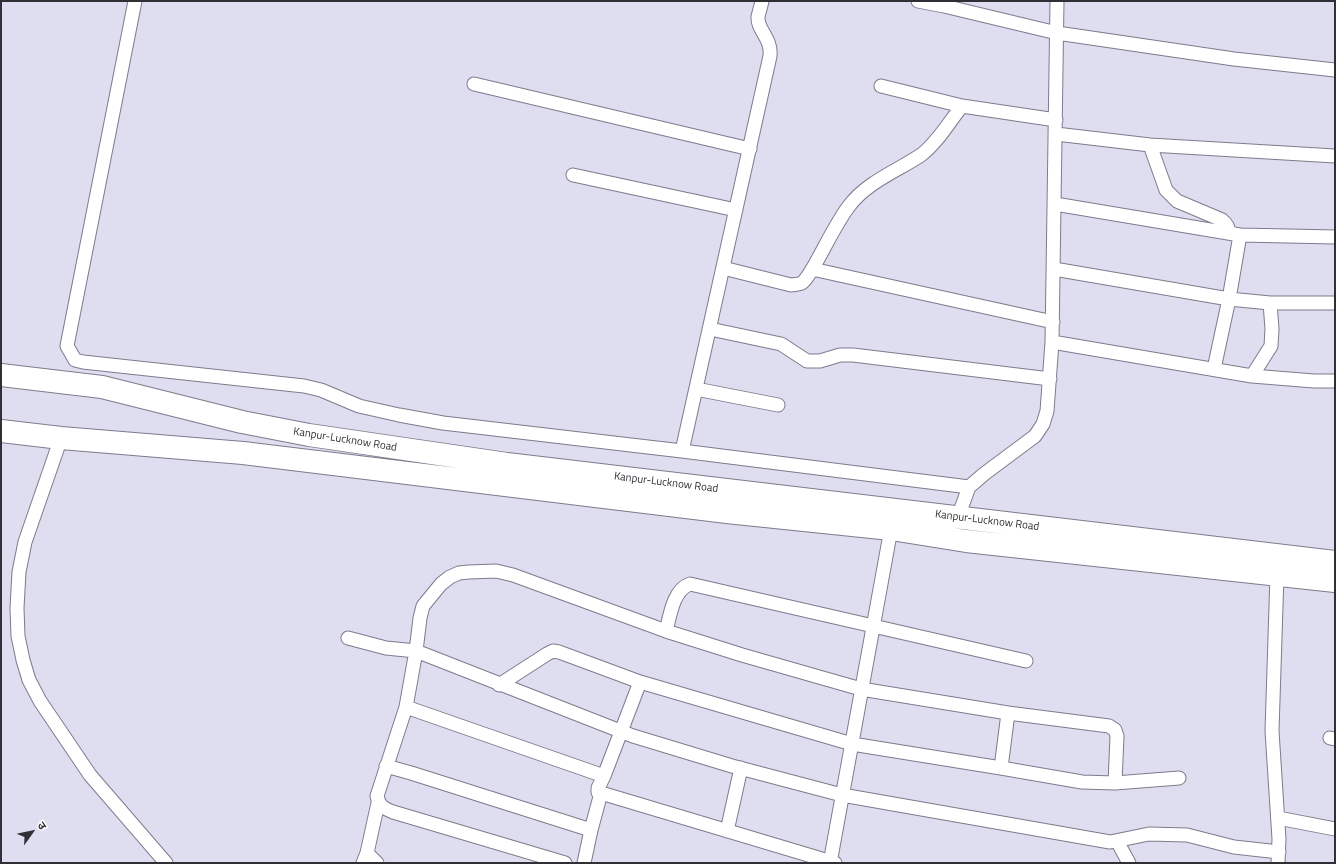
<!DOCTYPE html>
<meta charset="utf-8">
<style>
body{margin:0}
#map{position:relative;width:1336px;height:864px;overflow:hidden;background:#dfddf0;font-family:"Titillium Web","Noto Sans Devanagari",sans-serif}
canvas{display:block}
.frame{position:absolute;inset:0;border:2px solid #302f36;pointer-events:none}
.north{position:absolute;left:12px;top:812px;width:40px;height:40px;-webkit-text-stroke:3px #fff;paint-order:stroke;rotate:57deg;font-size:11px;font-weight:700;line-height:16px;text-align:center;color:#302f36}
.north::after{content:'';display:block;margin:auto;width:14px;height:18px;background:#302f36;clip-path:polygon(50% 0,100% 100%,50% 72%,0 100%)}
</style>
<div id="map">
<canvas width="1336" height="864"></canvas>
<div class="frame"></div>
<div class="north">उ</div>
</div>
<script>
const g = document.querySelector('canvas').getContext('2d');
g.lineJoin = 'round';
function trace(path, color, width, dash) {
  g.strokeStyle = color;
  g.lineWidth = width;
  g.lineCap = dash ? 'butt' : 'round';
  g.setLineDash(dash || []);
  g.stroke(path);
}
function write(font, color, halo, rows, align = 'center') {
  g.font = font + ' "Titillium Web",sans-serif';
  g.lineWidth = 3;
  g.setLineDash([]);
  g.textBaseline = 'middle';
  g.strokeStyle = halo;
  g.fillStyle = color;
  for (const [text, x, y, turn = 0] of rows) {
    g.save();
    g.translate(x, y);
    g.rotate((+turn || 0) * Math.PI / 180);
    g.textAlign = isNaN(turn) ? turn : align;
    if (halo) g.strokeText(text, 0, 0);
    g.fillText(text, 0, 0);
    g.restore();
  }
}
const street = new Path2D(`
 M135 1 67 346 75 360 83 362 304 386 321 390 359 406 399 415 443 423 682 451 969 487
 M918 1 944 6 1057 33 1234 59 1335 70
 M474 84 750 149
 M881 86 962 106 1056 120
 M1056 134 1150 145 1335 156
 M1150 145 1166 190 1177 201 1222 220C1227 224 1229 227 1229 233
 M573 175 736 210
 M1055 204 1240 235 1335 237
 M723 268 791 285C796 284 800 285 803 282 809 276 814 266 818 259 828 241 837 222 849 206 867 182 897 171 921 155 938 142 949 122 962 106
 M812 269 1053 322
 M1054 269 1229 299 1270 303H1335
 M710 329 781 344 807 361H820L840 355H853L1050 379
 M1052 342 1252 376 1314 381H1335
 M1214 369 1229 299 1240 235
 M1252 376 1271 346 1272 329 1270 303
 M696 389 778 405
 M61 438 25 542 19 572 17 608 18 636 23 660 29 680 40 701 90 775 166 863
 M682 451 770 56C772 38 757 30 758 17 759 12 761 6 762 1
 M958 517 969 487 984 474 1035 436 1043 424 1047 411 1052 342 1057 1
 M1277 575 1272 731 1279 839 1278 863
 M666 631C670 616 673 590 690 584L1026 661
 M348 638 386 648 416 651 633 736 732 766 842 795 1110 842 1149 834 1187 835 1234 847 1279 852
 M499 685 547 654 553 651 559 652 640 682 852 744 1001 768 1082 782 1115 783 1179 778
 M406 707 604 776 640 682
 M1330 738 1335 739
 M386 766 411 773 591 830
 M1001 768 1008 713
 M604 776 598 788V792L601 793 835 863
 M1278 818 1335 829
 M727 831 741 768
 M1117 841 1129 863
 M367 853 378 803
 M363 863 367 853 377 863
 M565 863 393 812C383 808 379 806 377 796L406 707 416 651 420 618 423 606 441 584 450 577 459 573 469 572 496 571 513 575 666 631 742 655 861 689 1008 713 1109 726 1115 730 1117 736 1115 783
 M584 863 591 830 601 793
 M830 863 891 529`);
const highway = new Path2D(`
 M1 375 102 387 242 422 309 435 507 464 1335 562
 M1 431 61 438 243 453 727 512 891 529 966 541 1335 581`);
trace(street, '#7d7b8c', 15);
trace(highway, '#7d7b8c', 24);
trace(street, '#fff', 13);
trace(highway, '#fff', 22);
write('11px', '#302f36', '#fff', [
 ["Kanpur-Lucknow Road",345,440,9],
 ["Kanpur-Lucknow Road",666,483,7],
 ["Kanpur-Lucknow Road",987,521,7]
]);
</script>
